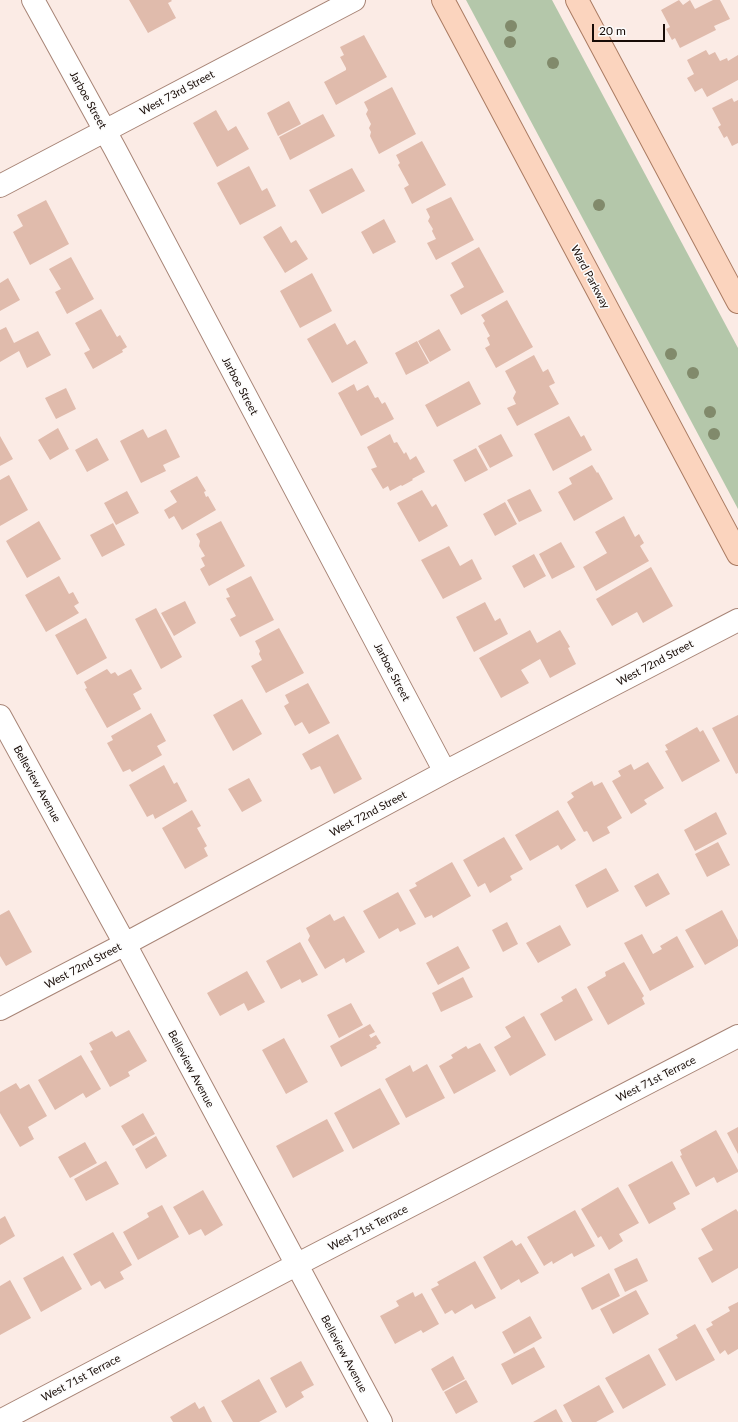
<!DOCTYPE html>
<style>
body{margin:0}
#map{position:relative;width:738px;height:1422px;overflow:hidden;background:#fbebe5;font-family:Lato,sans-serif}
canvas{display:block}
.scale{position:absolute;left:592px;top:24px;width:73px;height:18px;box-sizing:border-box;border:2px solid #170b06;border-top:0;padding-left:5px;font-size:12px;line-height:14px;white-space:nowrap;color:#170b06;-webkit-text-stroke:3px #fcfcfc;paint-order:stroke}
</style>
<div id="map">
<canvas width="738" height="1422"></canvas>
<div class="scale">20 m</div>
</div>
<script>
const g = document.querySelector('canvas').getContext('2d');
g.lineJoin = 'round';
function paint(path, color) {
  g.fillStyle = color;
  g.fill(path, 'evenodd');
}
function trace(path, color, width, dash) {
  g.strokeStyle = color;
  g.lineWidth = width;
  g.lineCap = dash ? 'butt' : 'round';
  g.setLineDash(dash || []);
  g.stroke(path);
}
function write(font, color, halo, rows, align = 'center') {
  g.font = font + ' Lato,sans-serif';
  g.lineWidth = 3;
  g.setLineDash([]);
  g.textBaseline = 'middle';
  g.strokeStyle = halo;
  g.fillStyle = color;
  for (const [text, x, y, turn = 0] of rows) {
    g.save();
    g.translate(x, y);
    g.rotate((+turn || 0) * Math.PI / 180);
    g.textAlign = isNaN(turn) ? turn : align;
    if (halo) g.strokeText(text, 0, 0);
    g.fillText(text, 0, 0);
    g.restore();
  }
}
paint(new Path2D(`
 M466 0H552L738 348V509Z`), '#b4c7aa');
paint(new Path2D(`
 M129 0H171L172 1 168 3 176 18 148 33Z
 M679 0 683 5 690 0 695 9 713 0H720L730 19 714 26 716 30 680 48 675 38 672 40 666 29 670 27 661 10Z
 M364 35 387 77 336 105 324 82 346 70V68L340 57 344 55 340 47Z
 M706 50 709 55 715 52 720 61 727 58 728 61 738 55V80L707 97 702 88 695 92 687 78 694 74 687 60Z
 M392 87 416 134 379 154 370 136 371 132 369 128 371 124 366 114 368 110 364 102Z
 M732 98 734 102 738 100V143L732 146 727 136 724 138 718 127 721 125 712 108Z
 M289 101 301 124 278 136 267 113Z
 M216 110 228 131 236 126 249 149 217 167 193 123Z
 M323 114 335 136 290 160 279 137Z
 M422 141 446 185 412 204 404 188 409 185 398 165 400 163 396 155Z
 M249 166 262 191 267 188 276 206 240 225 217 183Z
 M352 168 365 191 322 214 309 190Z
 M451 197 474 240 436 260 427 243 436 239 432 231 433 229 428 221 430 217 426 209Z
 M46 200 69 244 30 265 13 232 23 226 17 215Z
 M384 219 396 242 373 254 361 232Z
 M281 226 291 243 296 240 308 259 285 273 263 237Z
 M479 247 504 292 461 315 450 295 464 287 451 263Z
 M71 257 94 299 67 314 55 292 61 289 49 269Z
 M312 273 332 311 300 328 280 291Z
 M8 278 20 300 0 311V283Z
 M507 300 533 347 496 368 485 348 490 345 487 338 490 336 483 323 485 321 481 315Z
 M101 309 117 337 120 335 127 347 122 350 123 352 93 369 84 353 90 350 75 323Z
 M335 323 347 345 355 340 368 363 332 383 307 339Z
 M6 327 14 343 38 331 51 355 27 368 19 351 0 362V330Z
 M439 329 451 350 430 362 418 341Z
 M417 341 429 363 406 375 395 353Z
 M534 355 543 372 548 369 555 383 549 386 559 404 517 426 507 408 516 404 513 398 516 392 505 371Z
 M469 381 481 404 437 427 425 405Z
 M354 384 357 391 368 385 375 398 378 397 382 404 385 402 394 419 361 436 338 393Z
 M66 388 76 409 56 419 45 398Z
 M569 416 581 437 584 435 592 450 553 471 534 434Z
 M58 428 69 449 50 460 38 440Z
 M143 429 148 438 166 429 180 457 163 465 166 471 141 483 120 441Z
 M390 434 394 443 397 442 404 454 406 452 410 460 416 456 425 472 412 479 413 480 402 486 401 485 390 491 388 486 383 489 371 469 377 467 367 447Z
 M501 434 513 456 490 468 478 446Z
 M0 436 13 459 0 466Z
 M97 438 109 460 87 472 75 450Z
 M476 448 488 470 465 482 453 460Z
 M592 465 597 473 598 472 613 499 574 521 558 492 572 484 569 478Z
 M9 475 28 510 0 526V480Z
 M197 476 206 491 204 492 206 497 208 496 216 510 182 530 174 516 169 519 164 510 177 502 170 491Z
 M530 489 542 511 519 522 507 500Z
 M422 490 432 507 436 504 448 526 419 542 397 503Z
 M127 491 139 513 116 525 104 503Z
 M505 502 517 524 495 536 483 514Z
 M624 516 635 537 639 534 644 543 640 546 649 561 596 591 583 567 607 553 595 532Z
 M39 521 61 559 27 578 6 541Z
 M221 521 245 566 209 586 200 569 205 566 201 558 205 556 199 546 200 541 196 534Z
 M113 523 125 545 102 557 90 535Z
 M561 542 575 567 552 579 539 554Z
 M449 546 460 566 472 559 482 579 443 599 421 560Z
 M534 554 546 576 524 588 512 566Z
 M651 567 673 606 643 623 637 612 612 626 596 599Z
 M59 576 69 594 73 592 79 603 74 606 79 613 46 632 25 595Z
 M251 576 274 620 240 637 230 619 236 616 226 598 230 597 226 589Z
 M185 601 196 623 174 636 161 613Z
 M485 602 495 621 500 618 508 634 474 652 456 617Z
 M156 608 182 657 161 669 135 619Z
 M86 618 107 658 77 675 55 635Z
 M279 628 304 673 266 693 251 666 262 660 259 654 260 651 255 641Z
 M530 630 537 643 560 630 570 647 568 648 576 664 550 678 540 659 521 670 529 683 501 698 479 658Z
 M107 669 111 674 115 672 118 676 131 669 142 689 133 694 141 709 107 728 85 689 87 688 84 682Z
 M308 683 330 723 309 734 302 722 295 726 284 706 289 703 285 695Z
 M242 699 262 734 233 751 213 715Z
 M151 713 166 741 157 746 162 755 132 772 130 769 123 772 107 743 113 740 111 736Z
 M738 715V773L736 774 712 728Z
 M697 727 700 732 703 730 720 761 682 782 665 751 668 750 665 745Z
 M338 734 362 779 334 794 320 766 311 770 302 754Z
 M648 762 664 788 644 800 647 804 631 814 612 781 621 776 618 771 631 764 634 770Z
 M164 765 174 784 177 782 187 801 155 819 153 814 147 817 129 785Z
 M249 778 262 801 242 812 228 789Z
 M592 781 594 786 602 782 622 818 607 827 610 833 593 842 587 831 584 832 567 802 574 797 571 793Z
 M192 810 201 826 197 828 207 846 204 848 208 856 185 869 162 828Z
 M558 810 576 840 561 850 558 845 530 861 515 835Z
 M716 812 727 834 695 851 684 830Z
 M504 837 523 869 510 876 512 880 490 893 485 883 478 887 463 860Z
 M718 842 730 865 707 877 695 854Z
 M452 862 471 896 433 918 432 915 425 918 409 890 417 886 415 883Z
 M606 868 619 891 587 908 575 885Z
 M658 873 670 894 646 907 634 886Z
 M398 892 416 924 400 932 398 928 379 939 363 911Z
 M9 910 32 952 6 966 0 956V915Z
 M722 910 738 940V946L705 965 685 930Z
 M330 914 334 921 344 916 365 952 346 963 344 958 325 969 308 940 310 936 306 928Z
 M507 922 518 944 503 952 492 930Z
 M560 925 571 945 538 963 526 943Z
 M642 934 653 954 662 949 660 946 677 936 694 967 650 991 624 943Z
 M300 942 318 975 302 983 300 979 281 989 266 961Z
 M458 946 470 968 438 985 426 963Z
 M624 962 644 996 642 998 645 1004 608 1025 587 987 606 976 605 972Z
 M247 971 265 1002 248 1011 244 1003 220 1016 207 993Z
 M463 977 473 997 441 1012 432 993Z
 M576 988 593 1020 555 1041 540 1014 563 1001 561 997Z
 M351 1003 363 1025 339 1038 327 1015Z
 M524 1016 546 1055 510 1076 494 1047 511 1037 505 1027Z
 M370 1024 375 1032 369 1035 371 1038 376 1035 381 1043 376 1046 377 1048 341 1067 330 1046Z
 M129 1030 147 1061 128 1072 130 1076 110 1087 90 1051 93 1050 89 1043 112 1031 116 1037Z
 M284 1038 308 1082 286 1094 262 1050Z
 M480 1043 496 1071 454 1094 439 1066 453 1058 451 1055 466 1046 468 1049Z
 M81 1055 101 1089 86 1098 83 1093 55 1110 38 1080Z
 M427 1064 445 1098 406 1118 385 1079 410 1065 413 1072Z
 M16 1083 20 1089 29 1084 47 1116 28 1127 34 1139 20 1147 0 1113V1092Z
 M380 1088 400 1124 353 1149 334 1113Z
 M143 1113 155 1134 133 1146 121 1126Z
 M327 1119 344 1151 293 1178 276 1146Z
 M738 1127V1154L727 1133Z
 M716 1130 738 1170V1172L717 1183 714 1177 696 1187 680 1156 682 1155 680 1150Z
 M156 1136 167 1156 146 1169 135 1149Z
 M85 1142 97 1163 70 1178 58 1157Z
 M106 1161 119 1184 86 1201 74 1179Z
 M672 1161 690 1194 673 1203 676 1209 649 1224 628 1185Z
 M618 1187 639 1223 619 1234 623 1241 609 1250 601 1236 598 1238 581 1209Z
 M203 1190 223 1225 205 1236 201 1229 189 1235 173 1207Z
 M162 1205 179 1237 138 1260 123 1232 149 1217 147 1213Z
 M736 1209 738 1212V1268L712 1283 698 1258 713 1250 701 1229Z
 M575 1210 595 1246 574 1257 572 1253 553 1264 552 1261 544 1266 527 1237Z
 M5 1216 15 1236 0 1245V1219Z
 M113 1232 132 1265 120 1272 124 1279 105 1289 100 1281 91 1286 73 1254Z
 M512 1240 516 1246 521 1243 539 1273 521 1283 519 1279 501 1290 483 1257Z
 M63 1256 82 1289 41 1312 23 1278Z
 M637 1258 648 1281 625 1292 614 1269Z
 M475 1261 496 1298 475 1309 472 1304 455 1314 452 1310 445 1314 431 1289 439 1285 437 1282Z
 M609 1273 620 1296 592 1310 581 1288Z
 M10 1280 31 1318 0 1335V1286Z
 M636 1290 649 1314 613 1334 600 1309Z
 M413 1292 415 1297 422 1293 439 1324 423 1333 421 1330 395 1344 380 1316 399 1306 396 1301Z
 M738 1302V1349L728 1355 725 1350 720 1354 706 1329 713 1325 711 1322 730 1311 728 1307Z
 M530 1316 542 1338 514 1354 502 1332Z
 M695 1324 715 1360 676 1381 658 1349 678 1338 676 1335Z
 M534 1347 545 1367 512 1385 501 1364Z
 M649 1354 666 1385 623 1409 605 1378Z
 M453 1356 465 1379 443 1391 431 1369Z
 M301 1361 314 1385 301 1392 304 1397 286 1408 270 1378Z
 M259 1379 277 1412 259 1422H233L221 1401Z
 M466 1380 478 1402 456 1414 444 1392Z
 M599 1385 614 1412 596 1422H572L563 1405Z
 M195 1402 199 1409 204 1406 212 1422H173L170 1417Z
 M556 1409 563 1422H533Z`), '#e0bbac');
const minor = new Path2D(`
 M33 0 115 149 445 772
 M0 186 354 0
 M0 716 125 944 381 1422
 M0 1009 125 944 445 772 738 620
 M0 1421 296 1265 738 1036`);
const primary = new Path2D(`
 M443 0 738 554
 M577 0 738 302`);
trace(minor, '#a78476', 24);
trace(primary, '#aa7b62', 24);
trace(minor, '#fff', 22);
trace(primary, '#fbd4be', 22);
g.fillStyle = '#818a6b';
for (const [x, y] of [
 [511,26],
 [510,42],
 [553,63],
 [599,205],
 [671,354],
 [693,373],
 [710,412],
 [714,434]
]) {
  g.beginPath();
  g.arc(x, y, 6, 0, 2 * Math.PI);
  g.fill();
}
write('11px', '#170b06', '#fcfcfc', [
 ["West 73rd Street",177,93,-28],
 ["Jarboe Street",88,100,61],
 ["Ward Parkway",590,277,62],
 ["Jarboe Street",240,386,62],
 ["West 72nd Street",655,663,-28],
 ["Jarboe Street",392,672,62],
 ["Belleview Avenue",37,784,61],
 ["West 72nd Street",368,814,-28],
 ["West 72nd Street",83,966,-28],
 ["Belleview Avenue",191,1069,62],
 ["West 71st Terrace",656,1079,-27],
 ["West 71st Terrace",368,1228,-27],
 ["Belleview Avenue",344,1354,62],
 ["West 71st Terrace",81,1378,-28]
]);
</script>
